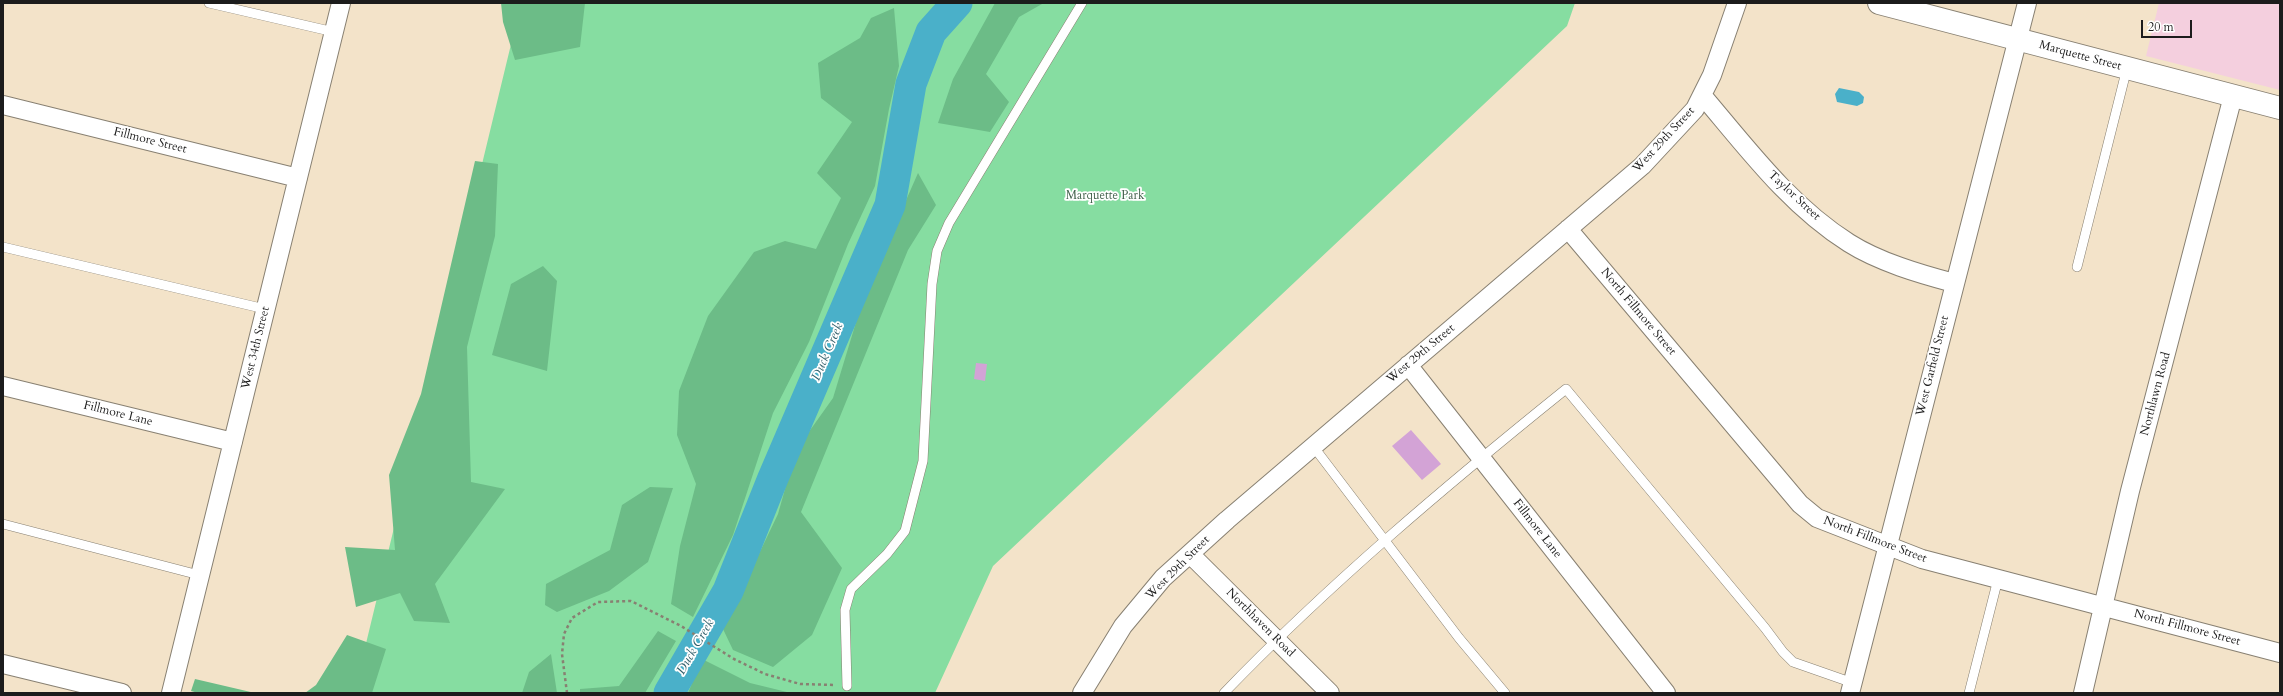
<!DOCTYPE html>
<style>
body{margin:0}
#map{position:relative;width:2283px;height:696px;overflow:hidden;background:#f3e3c9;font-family:Cardo,serif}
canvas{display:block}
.frame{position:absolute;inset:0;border:4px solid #1c1c1c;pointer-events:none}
.scale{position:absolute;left:2141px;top:20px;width:51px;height:18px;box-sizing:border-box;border:2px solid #1c1c1c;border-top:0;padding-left:5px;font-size:12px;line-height:14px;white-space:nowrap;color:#1c1c1c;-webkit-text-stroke:3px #fff;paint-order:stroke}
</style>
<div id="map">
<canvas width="2283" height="696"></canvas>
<div class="frame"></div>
<div class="scale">20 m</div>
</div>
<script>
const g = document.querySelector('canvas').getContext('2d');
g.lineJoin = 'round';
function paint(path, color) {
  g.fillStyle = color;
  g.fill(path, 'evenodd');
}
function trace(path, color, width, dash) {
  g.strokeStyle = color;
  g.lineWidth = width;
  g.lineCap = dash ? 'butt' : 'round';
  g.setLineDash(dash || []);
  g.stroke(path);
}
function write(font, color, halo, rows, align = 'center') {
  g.font = font + ' Cardo,serif';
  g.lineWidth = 3.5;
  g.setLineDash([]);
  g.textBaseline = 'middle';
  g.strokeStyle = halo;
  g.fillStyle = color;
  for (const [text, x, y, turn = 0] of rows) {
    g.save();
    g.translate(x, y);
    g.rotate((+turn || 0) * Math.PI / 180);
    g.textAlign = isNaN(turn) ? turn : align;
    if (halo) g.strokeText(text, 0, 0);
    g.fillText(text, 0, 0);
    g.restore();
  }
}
paint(new Path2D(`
 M2159 3H2280V90L2146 56Z`), '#f4cfde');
paint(new Path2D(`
 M521 3H1575L1567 26 993 566 935 693H354Z`), '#86dda1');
paint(new Path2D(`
 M501 3H585L580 47 515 60 503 22Z
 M995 3 1042 4 1019 17 986 74 1009 102 990 132 938 123 953 79Z
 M894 8 899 66 889 109 875 186 848 244 809 342 773 413 733 535 693 617 671 604 680 546 696 484 677 435 679 391 708 316 754 252 785 241 816 249 841 198 817 173 852 122 821 98 818 63 860 38 871 18Z
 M475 161 498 164 495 236 467 347 471 482 505 489 435 584 450 623 414 621 400 593 356 607 345 547 395 550 389 475 421 394Z
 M918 173 936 205 908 250 801 512 842 568 812 635 773 667 733 650 723 629 778 514 796 450 833 398 864 296Z
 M543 266 557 281 547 371 492 355 511 284Z
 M650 487 673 488 648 562 609 591 557 612 545 605 546 584 610 550 622 505Z
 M658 631 676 641 645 693H580V689L619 686Z
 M347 635 386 649 372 693H305L316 685Z
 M551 654 557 693H522L529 672Z
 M702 659 750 683 791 693H688Z
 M195 679 255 693H198L191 691Z`), '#6cbc87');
paint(new Path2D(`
 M1839 88 1859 92 1864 97 1863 103 1857 106 1837 102 1835 94Z`), '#4ab0c9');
trace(new Path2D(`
 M669 693 728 591 773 478 890 205 911 84 931 32 957 3`), '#4ab0c9', 31);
paint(new Path2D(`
 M976 363 987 364 985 381 974 379Z
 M1411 430 1441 464 1422 480 1392 446Z`), '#d3a3d6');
const lane = new Path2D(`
 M209 3 334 32
 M3 247 265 309
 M2077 267 2127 68
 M1313 446 1459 638 1505 693
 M3 524 199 575
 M847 686 845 610 851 589 887 554 905 531 923 461 932 284 937 251 949 223 1082 3
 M1224 693C1329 584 1448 484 1566 389L1765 628 1783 652 1793 662 1853 683
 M1969 693 1998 579`);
const street = new Path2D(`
 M1702 95C1747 148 1790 206 1849 243 1879 262 1920 274 1954 283
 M3 105 298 178
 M1568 229 1800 504 1817 518 1922 559 2280 653
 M1408 365 1666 693
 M3 386 233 442
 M1190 554 1330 693
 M3 664 122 693
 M171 693 341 3
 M1082 693 1123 626 1163 578 1227 520 1642 166 1695 109 1712 75 1737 3
 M1850 693 2027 3
 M2083 693 2130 491 2233 96`);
const secondary = new Path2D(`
 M1879 3 2280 108`);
trace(lane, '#888072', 10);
trace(street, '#888072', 20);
trace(secondary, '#888072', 24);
trace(new Path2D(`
 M567 693 562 654 564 634 572 618 598 602 631 601 681 626 734 659 765 674 800 684 835 685`), '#888072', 2.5, [3, 3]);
trace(lane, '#fff', 9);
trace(street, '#fff', 18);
trace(secondary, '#fff', 22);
write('12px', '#1c1c1c', '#fff', [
 ["Marquette Street",2080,56,15],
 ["West 29th Street",1664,140,-47],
 ["Fillmore Street",150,141,14],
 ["Taylor Street",1794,196,43],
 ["North Fillmore Street",1638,312,50],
 ["West 34th Street",256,348,-76],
 ["West 29th Street",1421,354,-40],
 ["West Garfield Street",1933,366,-76],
 ["Northlawn Road",2156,394,-75],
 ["Fillmore Lane",118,414,14],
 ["Fillmore Lane",1537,529,52],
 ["North Fillmore Street",1875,540,21],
 ["West 29th Street",1178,568,-45],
 ["Northhaven Road",1260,623,45],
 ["North Fillmore Street",2187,628,15]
]);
write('12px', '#41604b', '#fff', [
 ["Marquette Park",1105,196]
]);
write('italic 13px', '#315f6a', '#fff', [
 ["Duck Creek",828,352,-67],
 ["Duck Creek",696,647,-60]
]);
</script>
